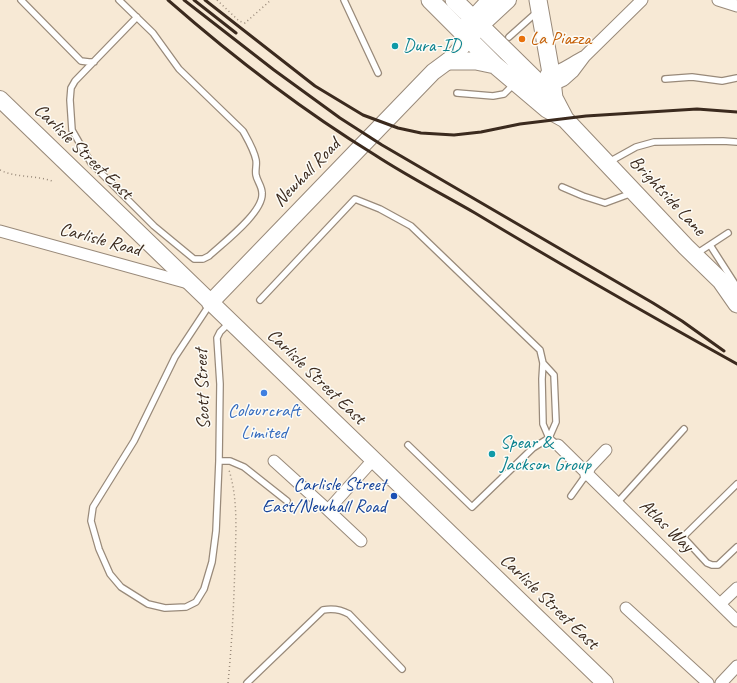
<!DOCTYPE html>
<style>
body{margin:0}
canvas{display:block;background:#f7e9d5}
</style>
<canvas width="737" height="683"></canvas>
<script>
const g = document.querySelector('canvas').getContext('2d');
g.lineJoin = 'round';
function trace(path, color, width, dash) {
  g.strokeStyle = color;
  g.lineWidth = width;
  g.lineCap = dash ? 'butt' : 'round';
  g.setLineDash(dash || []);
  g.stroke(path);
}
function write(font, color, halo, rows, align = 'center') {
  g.font = font + ' Caveat,sans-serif';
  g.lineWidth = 3;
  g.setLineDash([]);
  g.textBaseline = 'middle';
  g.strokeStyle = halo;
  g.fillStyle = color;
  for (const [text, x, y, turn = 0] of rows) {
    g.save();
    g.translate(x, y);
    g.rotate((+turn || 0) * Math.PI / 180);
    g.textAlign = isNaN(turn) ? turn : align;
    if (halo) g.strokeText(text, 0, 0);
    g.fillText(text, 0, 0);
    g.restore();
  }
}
const service = new Path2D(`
 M21 0 81 61 89 62H94
 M119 0 153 33 179 69 243 131C248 140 254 150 256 160 257 165 255 170 256 175 257 181 262 186 262 193 264 212 223 243 209 256L203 259H194L154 226 91 163 72 130 70 100 71 88 75 81 137 17
 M344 0 378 73
 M509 37 537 12
 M665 79 692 77 722 81 737 78
 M457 93 493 96 504 94 514 84
 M609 162 636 147 654 142 723 141 737 142
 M562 187 583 196 605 203 632 193
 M710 245 737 287
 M696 254 728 233
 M260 300 355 199 380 209 411 226 540 350 543 363 542 379 543 424 549 438 558 445
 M210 304 175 357 134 441 93 507 91 521 99 549 110 574 121 587 148 604 165 608 186 607 196 602 204 589 212 562 216 531 219 461 220 384 217 338 220 332 230 322
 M408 445 472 507 533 448 549 438 556 422 554 375 543 363
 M219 461H230L244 467 287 501
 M737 484 683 537 707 563 712 565H718L737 547
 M571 496 586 475
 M617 503 684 429
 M247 683 323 610C333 608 340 609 349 614L402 669`);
const minor = new Path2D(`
 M718 0 737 6
 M546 74C560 73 572 62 585 56
 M546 85H553L564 80 573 72 585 56 642 0
 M0 231 188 283
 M558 445 737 621
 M274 461 328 510 373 460
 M586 475 590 467 606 450
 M328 510 361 541
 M720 604 737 588
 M626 608 708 683
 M721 683 737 666`);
const secondary = new Path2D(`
 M464 28 490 0
 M0 99 605 683
 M210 303 433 72 452 58 480 26 508 0`);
const primary = new Path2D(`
 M430 0 495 65 547 109 565 119
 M454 0 554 98 565 119 686 247 721 281 737 304
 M538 0 551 73 554 98
 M449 61H476L495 65`);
trace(service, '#998a7a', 8);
trace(minor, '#998a7a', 13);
trace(secondary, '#998a7a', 18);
trace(primary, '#998a7a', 19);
trace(new Path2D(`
 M217 0 239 21 245 23 271 0
 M0 170C16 178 35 175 52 181
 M228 683C232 642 234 602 235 561 236 531 238 499 229 470`), '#998a7a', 1.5, [1, 3]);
trace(service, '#fff', 5.5);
trace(minor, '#fff', 11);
trace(secondary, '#fff', 16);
trace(primary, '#fff', 17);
trace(new Path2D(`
 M168 0C233 57 302 110 375 155 407 176 442 194 475 213 561 265 649 315 737 364
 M184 0 274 70 340 118 382 145 653 303 682 321 724 351
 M194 0 236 33
 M205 0 315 86 363 115 398 128 421 133 454 135 481 132 520 124 586 116 697 109 737 112`), '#3b2a1e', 3);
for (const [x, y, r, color] of [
 [522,39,4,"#e8710a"],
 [395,46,4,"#0f9aa8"],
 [264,393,4,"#3f7fe0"],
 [492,454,4,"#0f9aa8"],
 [394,496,4,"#1a4fb4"]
]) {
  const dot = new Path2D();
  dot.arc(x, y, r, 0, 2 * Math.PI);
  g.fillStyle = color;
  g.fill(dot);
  trace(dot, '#fdfcf7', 1.5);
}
write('19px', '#c56008', '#fdfcf7', [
 ["La Piazza",530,39]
], 'left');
write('19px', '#0d838f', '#fdfcf7', [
 ["Dura-ID",403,46],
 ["Spear &",500,443],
 ["Jackson Group",500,465]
], 'left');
write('19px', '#3b2a1e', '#fdfcf7', [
 ["Carlisle Street East",83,152,44],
 ["Newhall Road",307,173,-46],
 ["Brightside Lane",667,196,47],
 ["Carlisle Road",100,240,15],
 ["Carlisle Street East",316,377,44],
 ["Scott Street",203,389,-92],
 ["Atlas Way",666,526,44],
 ["Carlisle Street East",549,602,44]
]);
write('19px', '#366cbe', '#fdfcf7', [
 ["Colourcraft",264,411],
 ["Limited",264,433]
]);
write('19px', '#164399', '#fdfcf7', [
 ["Carlisle Street",386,485],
 ["East/Newhall Road",386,507]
], 'right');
</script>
